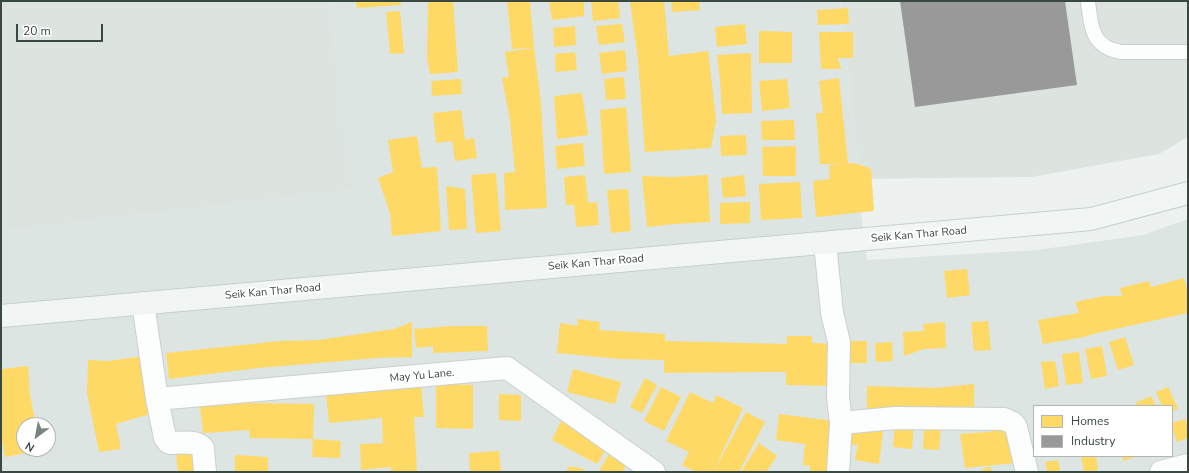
<!DOCTYPE html>
<style>
body{margin:0}
#map{position:relative;width:1189px;height:473px;overflow:hidden;background:#edf2f0;font-family:"Nunito Sans",sans-serif}
canvas{display:block}
.frame{position:absolute;inset:0;border:2px solid #3a4842;pointer-events:none}
.legend{position:absolute;left:1033px;top:405px;width:140px;height:52px;box-sizing:border-box;background:#fff;border:1px solid #b0b6b3;margin:0;padding:5px 7px;list-style:none;font-size:12px;color:#3a4842}
.legend li{display:flex;align-items:center;gap:8px;height:20px}
.legend b{width:20px;border:1px solid #b0b6b3}
.north{position:absolute;left:16px;top:417px;width:40px;height:40px;box-sizing:border-box;background:#fff;border:1px solid #b0b6b3;border-radius:50%;rotate:212deg;font-size:11px;font-weight:700;line-height:16px;text-align:center;color:#3a4842}
.north::after{content:'';display:block;margin:auto;width:14px;height:18px;background:#79847f;clip-path:polygon(50% 0,100% 100%,50% 72%,0 100%)}
.scale{position:absolute;left:16px;top:24px;width:87px;height:18px;box-sizing:border-box;border:2px solid #3a4842;border-top:0;padding-left:5px;font-size:12px;line-height:14px;white-space:nowrap;color:#3a4842;-webkit-text-stroke:3px #fff;paint-order:stroke}
</style>
<div id="map">
<canvas width="1189" height="473"></canvas>
<div class="frame"></div>
<ul class="legend">
<li><b style="height:11px;background:#ffd966"></b>Homes</li>
<li><b style="height:11px;background:#999"></b>Industry</li>
</ul>
<div class="north">N</div>
<div class="scale">20 m</div>
</div>
<script>
const g = document.querySelector('canvas').getContext('2d');
g.lineJoin = 'round';
function paint(path, color) {
  g.fillStyle = color;
  g.fill(path, 'evenodd');
}
function trace(path, color, width, dash) {
  g.strokeStyle = color;
  g.lineWidth = width;
  g.lineCap = dash ? 'butt' : 'round';
  g.setLineDash(dash || []);
  g.stroke(path);
}
function write(font, color, halo, rows, align = 'center') {
  g.font = font + ' "Nunito Sans",sans-serif';
  g.lineWidth = 4;
  g.setLineDash([]);
  g.textBaseline = 'middle';
  g.strokeStyle = halo;
  g.fillStyle = color;
  for (const [text, x, y, turn = 0] of rows) {
    g.save();
    g.translate(x, y);
    g.rotate((+turn || 0) * Math.PI / 180);
    g.textAlign = isNaN(turn) ? turn : align;
    if (halo) g.strokeText(text, 0, 0);
    g.fillText(text, 0, 0);
    g.restore();
  }
}
paint(new Path2D(`
 M328 1H840L858 164 861 213 867 260 1037 250 1143 235 1188 219V472H1V232L351 190ZM1034 406H1172V456H1034ZM24 425H48V449H24Z`), '#dce5e2');
paint(new Path2D(`
 M1 1H328L352 190 1 232Z
 M840 1H1188V137L1159 154 1032 177 858 179V164Z`), '#dde4e0');
paint(new Path2D(`
 M356 1H400L401 5 357 8Z
 M428 1H453L458 72 430 74 427 59Z
 M507 1H530L534 48 512 49Z
 M549 1H584V16L552 20Z
 M591 1H618L620 18 593 21Z
 M630 1H664L669 56 708 51 716 120 711 148 645 152 638 60Z
 M671 1H699L700 10 672 12Z
 M848 8 849 24 818 25 817 10Z
 M400 11 404 53 390 54 386 12Z
 M622 24 625 42 599 45 596 26Z
 M745 24 747 44 717 47 715 27Z
 M575 26 576 45 554 47 553 28Z
 M759 31 792 32V63H759Z
 M819 32H853V58H838L841 69H821Z
 M534 48 541 103 547 208 505 210 504 173 515 172 510 120 502 78 509 77 505 52Z
 M625 50 627 71 602 74 599 53Z
 M575 52 577 70 556 72 555 54Z
 M751 53 752 113 722 114 720 80 717 55Z
 M624 77 626 99 606 100 604 79Z
 M839 78 848 163 858 164 871 169 874 211 816 217 813 181 830 179 829 165 841 164H820L816 113H823L819 81Z
 M461 79 462 94 432 96 431 81Z
 M787 79 790 108 762 111 759 81Z
 M582 93 588 135 557 139 554 96Z
 M626 107 631 172 604 174 600 110Z
 M461 110 465 140 474 138 477 158 455 161 452 141 436 143 433 113Z
 M794 120 795 140H762L761 121Z
 M746 135 747 155 721 156 720 136Z
 M417 136 422 168 437 167 441 231 392 236 390 213 378 178 393 172 388 140Z
 M583 143 585 166 557 169 555 146Z
 M796 146V176H763L762 147Z
 M496 173 501 231 476 233 471 175Z
 M585 175 588 203 597 202 599 225 576 227 574 205H566L564 177Z
 M708 175 710 222 675 224 647 227 642 176 672 177Z
 M744 175 746 196 723 198 721 178Z
 M800 182 802 218 761 220 759 184Z
 M446 186 465 189 467 229 449 230Z
 M628 189 631 231 611 233 607 190Z
 M750 202V223L720 224V203Z
 M967 269 970 295 947 298 944 271Z
 M1184 278 1188 294V313L1097 333 1084 337 1043 344 1038 320 1079 313 1075 302 1104 296H1122L1120 288 1149 281 1151 287Z
 M577 319 600 322 599 330 665 334V341L787 344V336H812V343L837 344 834 386 786 385V372H767L664 373V360L619 359 557 353 560 323 578 326Z
 M988 321 991 350 974 351 971 322Z
 M412 322V357L377 358 258 368 169 379 166 353 280 341 318 340 394 329Z
 M945 322 946 348 924 349 904 356 903 332 924 331 923 324Z
 M452 326H487L488 351 433 353V346L416 348 414 329Z
 M1125 337 1134 365 1118 370 1109 342Z
 M850 341H867V363H850Z
 M892 342 893 361 876 362 875 343Z
 M1102 346 1107 376 1091 379 1085 349Z
 M1079 352 1083 383 1066 385 1062 354Z
 M144 356 153 413 116 424 121 449 99 452 87 393 88 360 108 361Z
 M1055 361 1059 386 1045 389 1041 362Z
 M28 366 30 395 36 425H24V449L42 450 5 457 1 434V369Z
 M573 369 621 382 615 404 567 392Z
 M645 378 657 385 642 413 630 407Z
 M436 384 473 385V429L436 428Z
 M974 384V411L867 413V386L935 388Z
 M421 385 424 417H414L417 472H391V467L361 470 360 444 397 443H383L382 418 329 423 326 393Z
 M661 387 681 397 664 431 644 421Z
 M1168 387 1178 409 1172 411V406H1162L1156 392Z
 M690 392 713 403 716 395 743 408 713 472H696L682 465 689 452 666 441Z
 M499 394 521 395V421L499 420Z
 M1151 396 1156 406H1137L1135 403Z
 M247 403 314 404 313 439 341 441 340 458 312 457 313 439 250 438 249 430 203 433 200 407Z
 M746 412 765 422 739 472H713Z
 M779 414 841 422 836 472H810V466L803 465 805 444 776 440Z
 M1185 419 1188 428V438L1177 442 1172 428V423Z
 M895 420 914 421 912 449 893 447Z
 M561 421 607 448 597 464 552 440Z
 M850 423H884L879 464 855 460 858 444 850 446Z
 M924 425 941 426 939 450 923 449Z
 M1010 429 1015 463 965 468 960 434 986 432Z
 M759 443 777 456 766 472H741Z
 M499 451 501 472H470L469 453Z
 M610 452 628 462 622 472H601L599 471Z
 M195 453 196 472H178L176 455Z
 M235 455 268 457V472H235Z
 M1081 456H1096L1098 470 1084 472Z
 M1122 456H1139L1123 461Z
 M1058 460 1060 472H1047L1045 462Z
 M569 466 584 469 582 472H566Z
 M990 466 992 472H978Z`), '#ffd966');
paint(new Path2D(`
 M900 1H1065L1077 85 915 107Z`), '#999');
const lane = new Path2D(`
 M1088 1C1091 26 1091 47 1121 52H1188`);
const street = new Path2D(`
 M825 243 832 313 839 342 838 397 841 423 838 472
 M143 303 157 399 165 438 168 442 171 443C180 443 196 440 203 448L205 472
 M157 399 507 368 654 472
 M841 423 895 418 1004 419 1013 423 1016 427 1027 472
 M1161 472 1188 465`);
const secondary = new Path2D(`
 M1 316 1091 219 1188 193`);
trace(lane, '#cbd0ce', 16);
trace(street, '#cbd0ce', 24);
trace(secondary, '#c5d0cc', 24);
trace(lane, '#fcfdfd', 14);
trace(street, '#fcfdfd', 22);
trace(secondary, '#f1f6f5', 22);
write('11px', '#3a4842', '#fff', [
 ["Seik Kan Thar Road",919,235,-5],
 ["Seik Kan Thar Road",596,263,-5],
 ["Seik Kan Thar Road",273,292,-5],
 ["May Yu Lane.",422,376,-5]
]);
</script>
